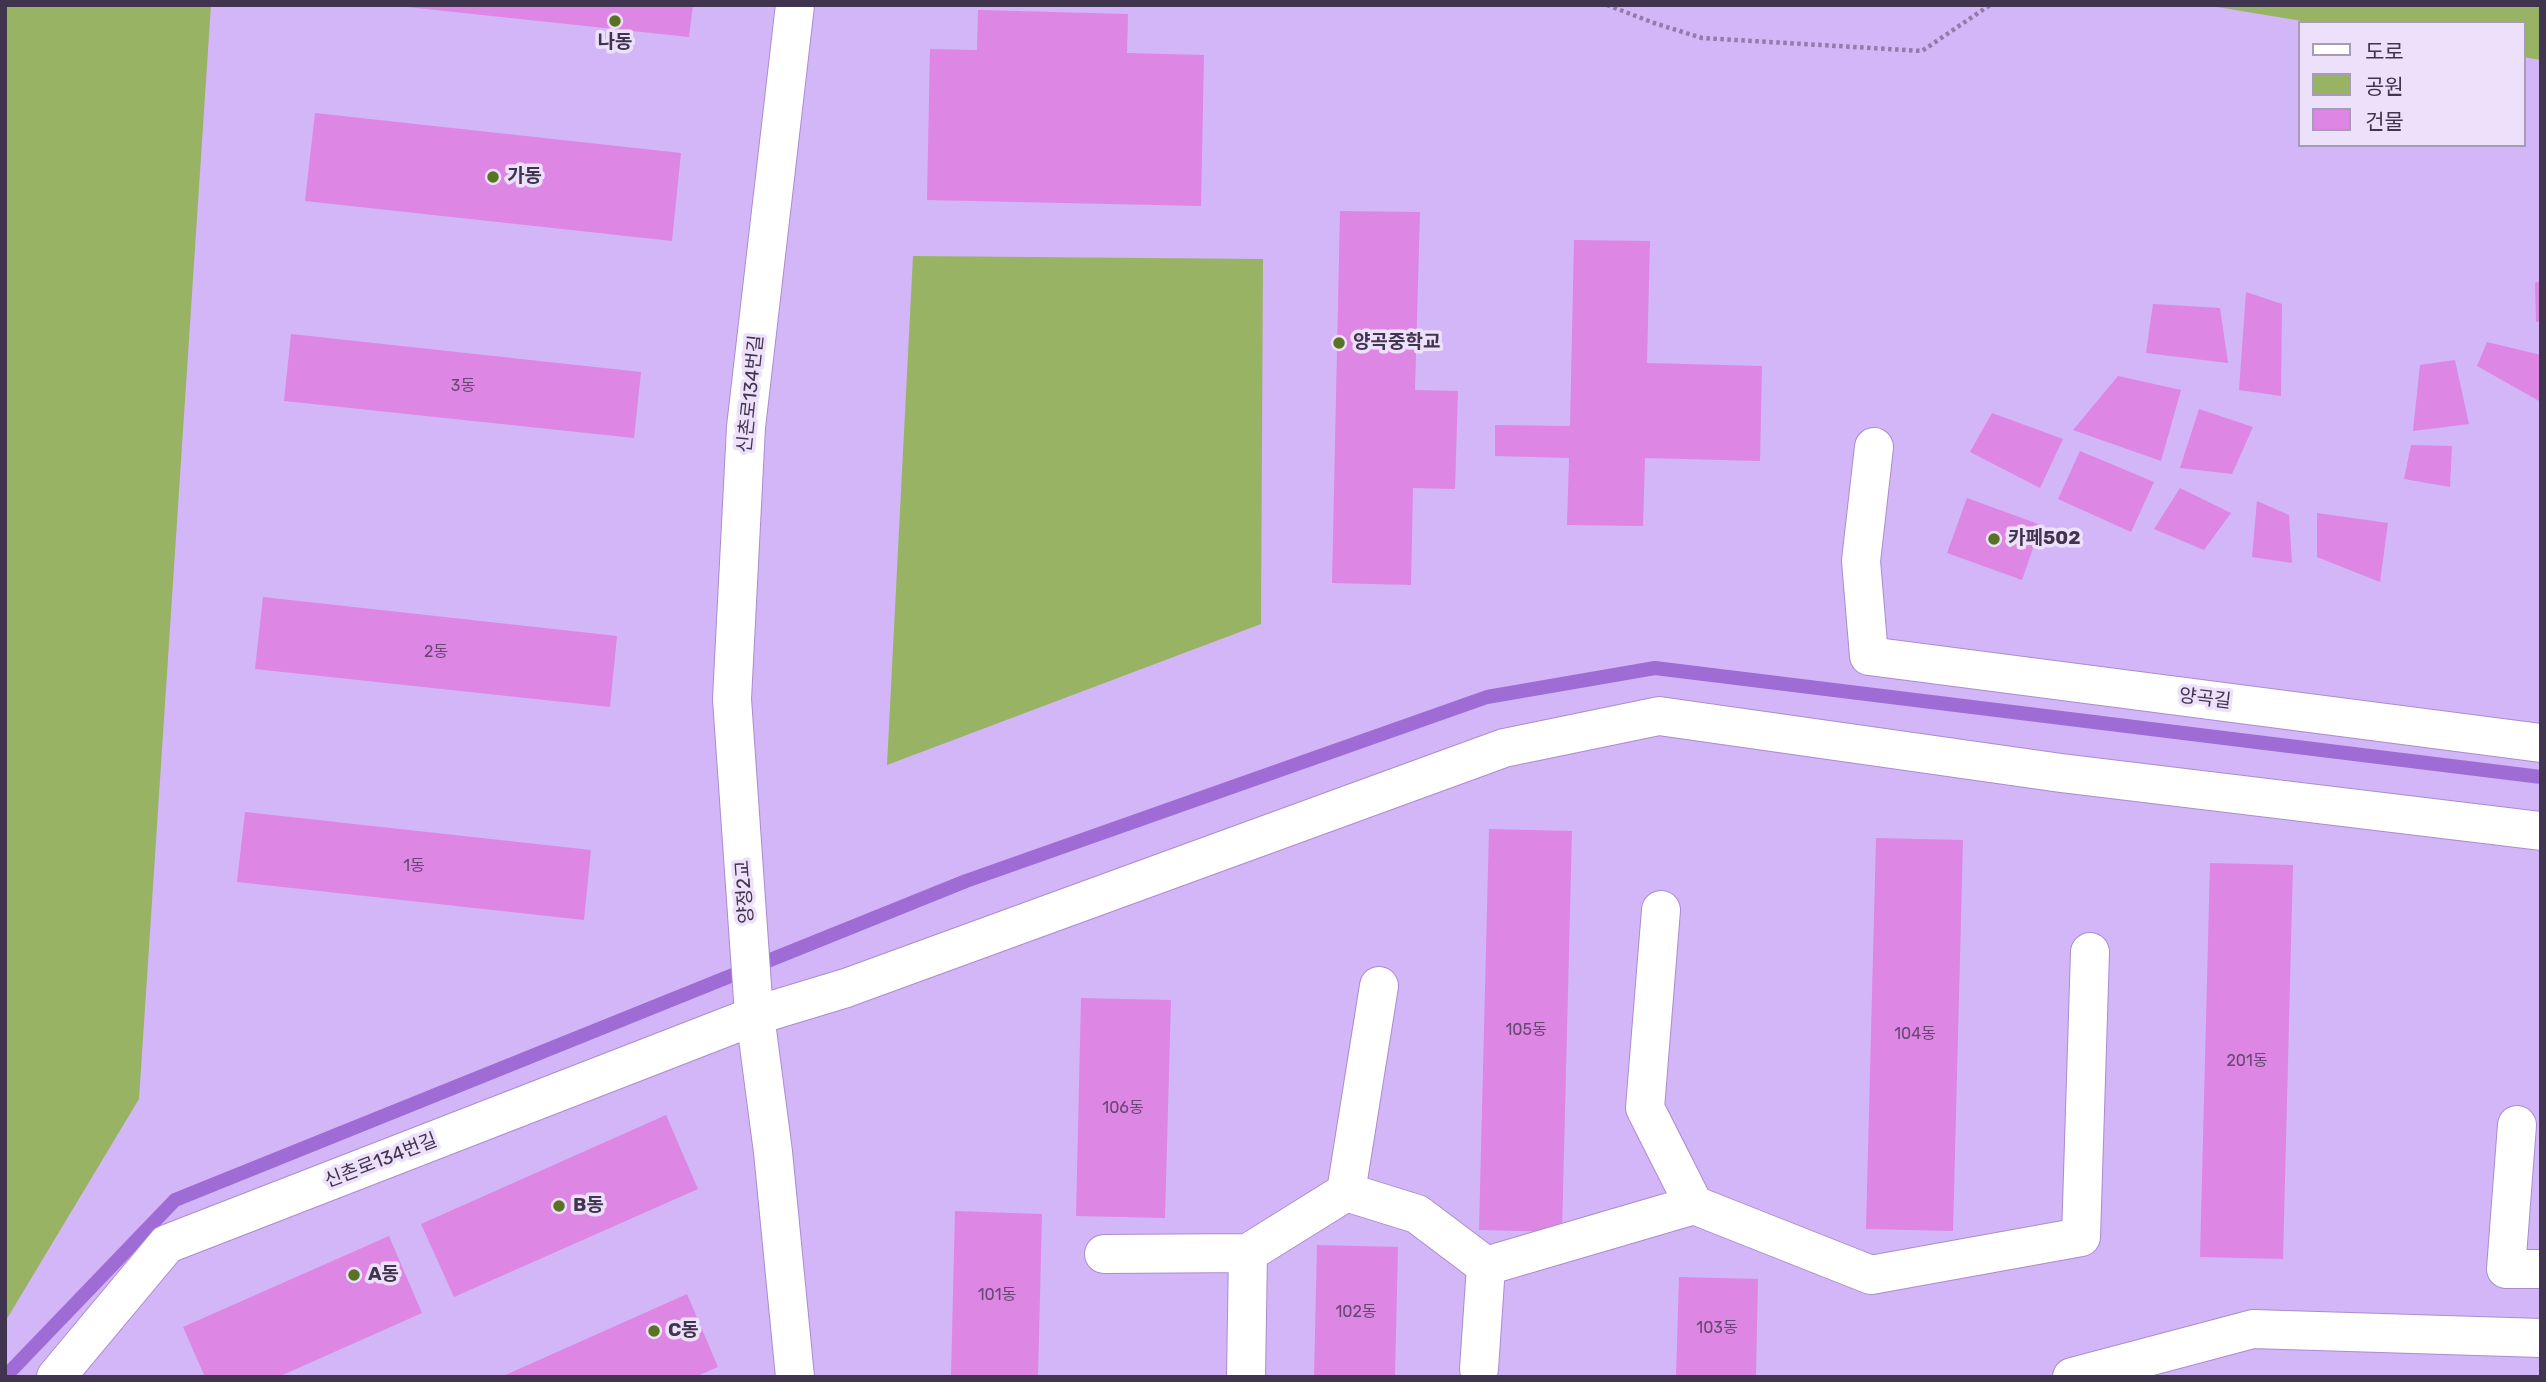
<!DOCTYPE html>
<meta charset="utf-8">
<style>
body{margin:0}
#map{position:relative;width:2546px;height:1382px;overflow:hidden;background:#d3b6f8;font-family:Rubik,"Noto Sans KR",sans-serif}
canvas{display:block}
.frame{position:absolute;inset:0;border:7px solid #40344f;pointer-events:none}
.legend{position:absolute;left:2298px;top:21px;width:228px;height:126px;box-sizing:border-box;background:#ece0fb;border:2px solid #a79bb6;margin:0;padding:9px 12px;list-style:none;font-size:21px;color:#40344f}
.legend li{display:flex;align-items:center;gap:14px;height:35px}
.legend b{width:35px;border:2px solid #a79bb6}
</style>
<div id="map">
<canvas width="2546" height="1382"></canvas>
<div class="frame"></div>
<ul class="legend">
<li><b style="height:9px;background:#fff"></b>도로</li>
<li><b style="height:19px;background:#99b365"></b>공원</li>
<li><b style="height:19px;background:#dd86e3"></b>건물</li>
</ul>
</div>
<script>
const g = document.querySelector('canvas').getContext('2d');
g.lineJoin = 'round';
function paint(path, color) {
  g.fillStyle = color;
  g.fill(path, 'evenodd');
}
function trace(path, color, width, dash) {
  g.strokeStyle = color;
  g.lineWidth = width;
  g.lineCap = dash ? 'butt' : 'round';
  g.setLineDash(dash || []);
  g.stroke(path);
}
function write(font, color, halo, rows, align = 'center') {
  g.font = font + ' Rubik,"Noto Sans KR",sans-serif';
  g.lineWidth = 7;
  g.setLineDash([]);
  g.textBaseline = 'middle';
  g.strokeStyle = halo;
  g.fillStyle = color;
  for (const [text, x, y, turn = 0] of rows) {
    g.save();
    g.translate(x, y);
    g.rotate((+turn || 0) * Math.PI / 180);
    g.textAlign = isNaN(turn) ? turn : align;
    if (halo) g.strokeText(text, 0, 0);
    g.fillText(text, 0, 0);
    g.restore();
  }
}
paint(new Path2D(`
 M5 5H211L139 1099 5 1322Z
 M2182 5H2541V60L2523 57V23H2314L2211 6Z
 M913 256 1263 259 1261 624 887 765Z`), '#99b365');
trace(new Path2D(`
 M5 1377 175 1200 966 881 1487 697 1655 668 2541 777`), '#9f6cd5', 14);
paint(new Path2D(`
 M407 5H693L689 37 407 7Z
 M978 10 1128 14 1127 53 1204 55 1201 206 927 200 930 49 977 50Z
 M315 113 681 153 672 241 305 201Z
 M1340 211 1420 212 1415 390 1458 391 1455 489 1413 488 1411 585 1332 583Z
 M1574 240 1650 241 1647 363 1762 366 1760 461 1645 458 1643 526 1567 525 1569 458 1495 456V425L1570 426Z
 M2541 281V321L2536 322 2535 283Z
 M2246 292 2282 304 2281 396 2239 390Z
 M2153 304 2220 308 2228 363 2146 353Z
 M291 334 641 372 634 438 284 401Z
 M2487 342 2541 355V402L2477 366Z
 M2455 360 2469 424 2413 431 2420 365Z
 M2118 376 2181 390 2161 461 2073 430Z
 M2199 409 2253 427 2232 474 2180 468Z
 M1992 413 2063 439 2040 488 1970 452Z
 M2411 445 2452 446 2450 487 2404 479Z
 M2080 451 2154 482 2131 532 2058 499Z
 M2180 488 2231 513 2204 550 2154 529Z
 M1967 498 2041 525 2022 580 1947 553Z
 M2257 501 2289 515 2292 563 2252 557Z
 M2317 513 2388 523 2380 582 2317 557Z
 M263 597 617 636 610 707 255 669Z
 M245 812 591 850 584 920 237 882Z
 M1489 829 1572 831 1562 1232 1479 1230Z
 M1876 838 1963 840 1953 1231 1866 1229Z
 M2210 863 2293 865 2283 1259 2200 1257Z
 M1081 998 1171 1000 1165 1218 1076 1216Z
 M666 1115 698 1189 454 1297 421 1224Z
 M955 1211 1042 1214 1038 1377H951Z
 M389 1236 422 1313 278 1377H205L183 1327Z
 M1317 1245 1398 1247 1395 1377H1314Z
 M1679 1277 1758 1279 1756 1377H1676Z
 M687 1294 718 1367 695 1377H501Z`), '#dd86e3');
const minor = new Path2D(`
 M1874 447 1861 561 1869 656 2541 743
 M1661 910 1645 1108 1694 1205
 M2517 1125 2506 1269H2541
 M1346 1192 1379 986
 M1104 1254 1248 1253
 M1479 1369 1486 1266
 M56 1377 167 1244 757 1015 846 988 1504 748 1659 716 2061 773 2541 831
 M795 1377 773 1152 753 1000 732 699 746 427 795 5
 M1246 1377 1248 1253 1346 1192 1417 1214 1486 1266 1694 1205 1871 1275 2081 1237 2090 952
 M2072 1377 2253 1329 2541 1338`);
trace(minor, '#aa8dcd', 40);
trace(new Path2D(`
 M1607 5 1654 23 1702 38 1922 51 1990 5`), '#907bab', 4.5, [3.5, 3.5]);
trace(minor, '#fff', 38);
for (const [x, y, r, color] of [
 [615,21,7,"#5a7223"],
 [493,177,7,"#5a7223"],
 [1339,343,7,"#5a7223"],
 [1994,539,7,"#5a7223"],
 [559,1206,7,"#5a7223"],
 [354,1275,7,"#5a7223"],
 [654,1331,7,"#5a7223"]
]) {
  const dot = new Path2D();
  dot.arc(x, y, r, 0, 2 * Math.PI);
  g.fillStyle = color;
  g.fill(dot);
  trace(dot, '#ece0fb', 2.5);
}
write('16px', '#674874', null, [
 ["3동",463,386],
 ["2동",436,652],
 ["1동",414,866],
 ["105동",1526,1030],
 ["104동",1915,1034],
 ["201동",2247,1061],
 ["106동",1123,1108],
 ["101동",997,1295],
 ["102동",1356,1312],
 ["103동",1717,1328]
]);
write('bold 19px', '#40344f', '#ece0fb', [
 ["나동",615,43,"center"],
 ["가동",507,177],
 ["양곡중학교",1353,343],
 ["카페502",2008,539],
 ["B동",573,1206],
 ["A동",368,1275],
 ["C동",668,1331]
], 'left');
write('19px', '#40344f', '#ece0fb', [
 ["신촌로134번길",751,394,-84],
 ["양곡길",2205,699,7],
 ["양정2교",745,892,-94],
 ["신촌로134번길",381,1161,-21]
]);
</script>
